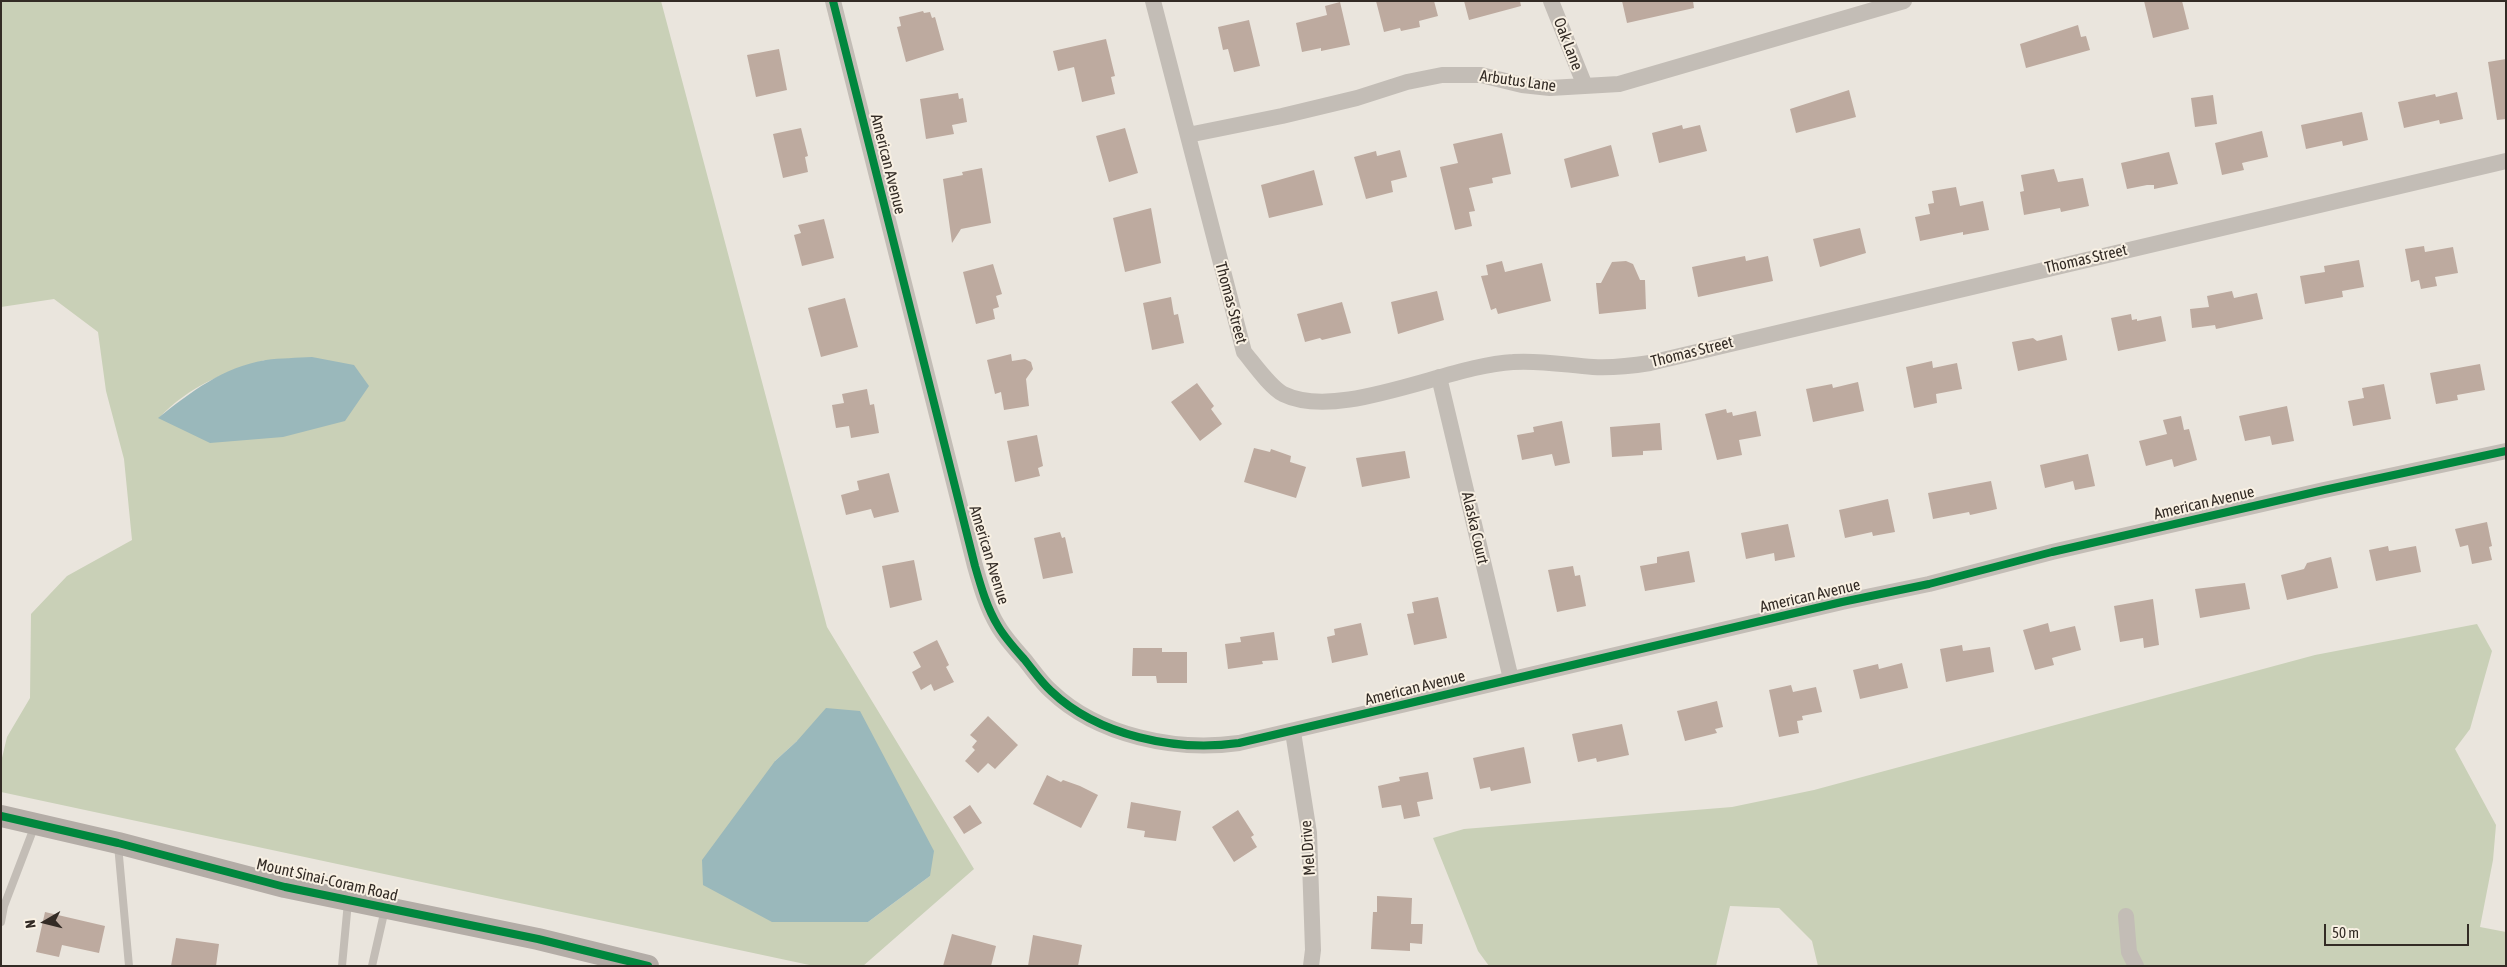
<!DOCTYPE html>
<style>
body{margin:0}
#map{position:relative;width:2507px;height:967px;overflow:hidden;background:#eae5dd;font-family:"Asap Condensed",sans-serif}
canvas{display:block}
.frame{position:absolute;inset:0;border:2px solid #332b25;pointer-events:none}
.north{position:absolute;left:20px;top:897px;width:50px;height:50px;-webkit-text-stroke:4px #f8f0e3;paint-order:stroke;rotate:262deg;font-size:14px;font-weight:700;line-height:20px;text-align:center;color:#332b25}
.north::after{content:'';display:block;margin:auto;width:18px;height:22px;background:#332b25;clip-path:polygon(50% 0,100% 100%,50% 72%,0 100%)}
.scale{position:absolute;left:2324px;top:924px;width:145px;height:22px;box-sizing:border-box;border:2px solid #332b25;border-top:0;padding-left:6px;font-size:15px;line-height:18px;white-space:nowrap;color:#332b25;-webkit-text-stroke:4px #f8f0e3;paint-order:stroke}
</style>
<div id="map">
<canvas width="2507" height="967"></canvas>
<div class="frame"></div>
<div class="north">N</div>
<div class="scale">50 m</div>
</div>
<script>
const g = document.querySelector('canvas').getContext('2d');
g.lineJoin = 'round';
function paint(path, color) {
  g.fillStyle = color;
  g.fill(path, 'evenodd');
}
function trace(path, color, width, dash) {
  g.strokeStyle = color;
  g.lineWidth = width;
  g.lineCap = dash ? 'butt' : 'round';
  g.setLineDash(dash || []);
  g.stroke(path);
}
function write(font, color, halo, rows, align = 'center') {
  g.font = font + ' "Asap Condensed",sans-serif';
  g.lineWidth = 4;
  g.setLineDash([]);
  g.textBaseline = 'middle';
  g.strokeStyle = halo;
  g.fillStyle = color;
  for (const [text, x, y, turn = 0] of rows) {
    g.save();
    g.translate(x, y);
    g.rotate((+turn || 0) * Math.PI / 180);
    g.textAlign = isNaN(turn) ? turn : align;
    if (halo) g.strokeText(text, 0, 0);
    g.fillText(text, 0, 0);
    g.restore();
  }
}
paint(new Path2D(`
 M1 1H661L827 627 974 869 863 966H814L1 792V762L7 737 30 698 31 614 67 576 132 540 124 459 106 391 98 332 54 299 1 307ZM265 360 159 418C189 386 225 372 265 360ZM797 741 930 876 868 922H772L775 761Z
 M2477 624 2492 651 2470 729 2455 749 2496 825 2493 860 2480 927 2506 932V966H1818L1812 941 1779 908 1730 906 1716 966H1489L1478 951 1433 838 1464 829 1732 807 1814 790 2315 655Z`), '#c9d0b7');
paint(new Path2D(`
 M312 357 354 365 369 386 345 421 283 437 210 443 158 418C191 392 223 367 266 360 280 358 297 358 312 357Z
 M826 708 860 711 934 851 930 876 868 922H772L703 885 702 860 775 761 797 741Z`), '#9ab8bb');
paint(new Path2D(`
 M1376 1H1434L1438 16 1419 21 1420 27 1401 31 1400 28 1384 32Z
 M1464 1H1520L1521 6 1469 20Z
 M1622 1H1693L1694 8 1627 23Z
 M2144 1H2182L2189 29 2153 38Z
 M1340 2 1350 45 1321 51V48L1302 52 1296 23 1327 15 1325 6Z
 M923 11 924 13 930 12 932 18 935 17 944 50 906 62 897 27 901 26 899 17Z
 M1249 20 1260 66 1234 72 1228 49 1223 50 1218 27Z
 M2078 25 2081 37 2086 36 2090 50 2026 68 2020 44Z
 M1106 39 1115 76 1111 77 1115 94 1082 102 1074 67 1058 71 1053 51Z
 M779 49 787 90 756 97 747 55Z
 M2506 59V119L2497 120 2488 62Z
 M1849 90 1856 117 1796 133 1790 109Z
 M2457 92 2463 119 2440 124 2439 120 2404 128 2398 102 2435 94 2436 97Z
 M958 93 959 99 963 98 967 122 952 125 954 134 926 139 920 99Z
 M2213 95 2217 124 2195 127 2191 98Z
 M2362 112 2368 140 2343 146 2342 141 2306 149 2301 125Z
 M1682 125 1683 129 1700 125 1707 151 1659 163 1652 133Z
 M801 128 808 156 805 157 808 172 783 178 773 134Z
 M1125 128 1138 173 1109 182 1096 136Z
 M2262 131 2268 157 2242 163 2244 170 2222 175 2215 143Z
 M1502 133 1511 174 1492 178 1493 183 1469 188 1475 211 1469 212 1472 226 1455 230 1440 167 1458 163 1453 144Z
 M1611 145 1619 176 1571 188 1564 159Z
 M1400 150 1407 177 1391 181 1393 192 1366 199 1354 157 1376 151 1377 156Z
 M2169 152 2178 184 2154 189V185H2147L2127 189 2121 163Z
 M982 168 991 223 961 229 952 243 943 179 963 175 962 172Z
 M2054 169 2058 182 2083 178 2089 206 2061 212 2060 208 2024 215 2020 192 2024 191 2021 175Z
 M1314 170 1323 205 1269 218 1261 185Z
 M1956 187 1960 206 1983 201 1989 230 1963 235V232L1920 241 1915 217 1930 214 1928 204 1934 203 1932 191Z
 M1151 208 1161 263 1125 272 1113 218Z
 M824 219 834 258 802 266 794 235 801 233 798 225Z
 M1860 228 1866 253 1820 267 1813 239Z
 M2424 246 2425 252 2453 247 2458 273 2435 277 2437 286 2421 289 2419 280 2411 282 2405 249Z
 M1745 256 1746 261 1768 256 1773 281 1698 297 1692 267Z
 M2359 260 2364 287 2342 291 2343 297 2305 304 2300 276 2325 272 2324 266Z
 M1502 261 1505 272 1542 263 1551 301 1498 314 1496 308 1491 310 1481 276 1488 275 1486 265Z
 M1626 261 1633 264 1640 280H1645L1646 309 1599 314 1596 283H1601L1612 262Z
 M993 264 1002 294 996 296 999 307 993 309 995 319 976 324 963 272Z
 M1437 291 1444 320 1398 334 1391 302Z
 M2232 291 2234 298 2257 293 2263 319 2216 329 2215 325 2192 328 2190 309 2209 307 2207 296Z
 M1171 297 1174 315 1178 314 1184 343 1152 350 1143 303Z
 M845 298 858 347 821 357 808 308Z
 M1342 302 1351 333 1322 340 1320 338 1305 342 1297 314Z
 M2131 314 2132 320 2137 319V321L2161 316 2166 341 2118 351 2111 318Z
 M2062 335 2067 360 2018 371 2012 342 2033 338 2037 341Z
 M1011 354 1012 361 1025 359 1031 362 1033 369 1026 379 1029 406 1004 410 1001 392 995 394 987 360Z
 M1932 361 1933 368 1957 363 1962 389 1936 394 1937 403 1914 408 1906 367Z
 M2480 364 2485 390 2457 395 2458 400 2436 404 2430 373Z
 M1858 382 1864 411 1813 422 1806 389 1832 384 1833 388Z
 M1197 383 1214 406 1211 409 1222 424 1200 441 1171 402Z
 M2384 384 2391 419 2353 426 2348 401 2364 398 2362 388Z
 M867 389 870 405 874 404 879 433 851 438 849 426 836 428 832 405 844 403 842 394Z
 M2287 406 2294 441 2272 445 2270 436 2245 441 2239 416Z
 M1726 409 1727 413 1732 412 1733 416 1756 411 1761 436 1739 440 1742 455 1717 460 1705 414Z
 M2181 416 2184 430 2189 429 2197 460 2174 467 2172 459 2146 466 2139 441 2167 434 2163 420Z
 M1562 421 1570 463 1555 466 1552 454 1522 460 1517 435 1534 432 1533 427Z
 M1660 423 1662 450 1643 451V455L1612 457 1610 427Z
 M1037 435 1043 466 1038 468 1040 476 1015 482 1007 441Z
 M1254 448 1270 452 1271 449 1291 456 1290 462 1306 467 1296 498 1244 482Z
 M1405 451 1410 478 1362 487 1356 458Z
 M2088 454 2095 486 2075 490 2073 481 2045 488 2040 465Z
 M889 473 899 512 874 518 871 509 846 515 841 495 859 490 857 481Z
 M1991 481 1997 509 1970 515 1969 512 1933 519 1928 493Z
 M1888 499 1895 532 1873 536 1872 532 1845 538 1839 510Z
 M2487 522 2492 546 2489 547 2492 560 2472 564 2468 545 2460 547 2455 529Z
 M1788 524 1795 557 1775 561 1774 553 1746 559 1741 533Z
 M1060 532 1062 538 1065 537 1073 573 1043 579 1034 538Z
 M2388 546 2389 551 2416 546 2421 572 2376 581 2369 550Z
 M1689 551 1695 582 1645 591 1640 566 1657 563V557Z
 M2331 557 2338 588 2287 600 2281 575 2304 569 2307 563Z
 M914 560 922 600 890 608 882 566Z
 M1573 566 1575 576 1580 575 1586 606 1557 612 1548 570Z
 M2245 583 2250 609 2200 618 2195 589Z
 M1438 597 1447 638 1414 645 1407 614 1414 613 1412 602Z
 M2153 599 2159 645 2144 648 2143 638 2120 642 2114 606Z
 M1361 623 1368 655 1332 663 1327 637 1335 635 1334 629Z
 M2048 623 2050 632 2075 626 2081 650 2052 658 2054 665 2035 670 2023 630Z
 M1274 632 1278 660 1262 661 1263 664 1228 669 1225 644 1241 642 1240 637Z
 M937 640 949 665 946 667 954 682 934 691 931 684 921 690 912 672 921 667 913 652Z
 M1962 645 1963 651 1990 647 1994 672 1946 682 1940 649Z
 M1133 648H1162V652H1187V683H1157L1156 676H1132Z
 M1902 663 1908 688 1860 699 1853 670 1878 664 1879 669Z
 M1791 685 1793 692 1816 687 1822 712 1802 716 1803 720 1797 721 1799 733 1779 737 1769 690Z
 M1717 701 1723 727 1715 729 1717 733 1685 741 1677 711Z
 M988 716 1018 745 995 769 988 763 978 773 965 761 975 750 972 747 977 741 970 735Z
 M1622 724 1629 755 1597 762 1596 758 1578 762 1572 734Z
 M1524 747 1531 783 1491 791 1490 787 1480 789 1473 758Z
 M1428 772 1433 799 1417 802 1420 816 1404 819 1401 805 1382 808 1378 786 1400 781 1399 777Z
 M1047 775 1061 782 1063 780 1080 786 1098 795 1081 828 1033 804Z
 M1131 802 1181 811 1176 841 1144 837 1145 831 1127 828Z
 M970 805 982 823 964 834 953 817Z
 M1238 810 1254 835 1251 837 1257 847 1234 862 1212 827Z
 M1377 896 1412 898 1411 924H1423L1422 944 1410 943V951L1371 949 1373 912H1377Z
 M45 912 105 926 99 953 62 945 59 957 36 952Z
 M952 934 996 946 991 966H943Z
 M1033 935 1082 945 1078 966H1028Z
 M176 938 219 944 216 966H171Z`), '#bdaa9f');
trace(new Path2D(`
 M118 845 129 966
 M1 922 4 906 35 825
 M342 966 348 902
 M372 966 385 909`), '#c3bdb6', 8);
trace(new Path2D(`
 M833 1 975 566C981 587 987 608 998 626 1005 638 1015 649 1024 659 1033 670 1041 682 1051 691 1098 736 1176 752 1239 743L1842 602 1929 584 2052 552 2324 490 2506 451
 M1153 1 1244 352C1254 364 1270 387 1283 394 1340 422 1449 365 1513 362 1540 360 1566 365 1593 367 1612 368 1631 366 1650 363L2506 161
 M1551 1 1585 86
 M1188 135 1282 116 1357 98 1407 82 1442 75H1481L1522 85 1550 88 1619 84 1904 1
 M1439 377 1511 679
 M1293 732 1309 833 1313 950 1311 966
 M2126 916 2129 952 2136 966`), '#c3bdb6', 16);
trace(new Path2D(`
 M1 816 118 843 285 887 538 939 648 966`), '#b4ada7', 22);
trace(new Path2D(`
 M833 1 975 566C981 587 987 608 998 626 1005 638 1015 649 1024 659 1033 670 1041 682 1051 691 1098 736 1176 752 1239 743L1842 602 1929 584 2052 552 2324 490 2506 451
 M1 816 118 843 285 887 538 939 648 966`), '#00873e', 8);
write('16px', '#332b25', '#f8f0e3', [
 ["Oak Lane",1568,44,69],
 ["Arbutus Lane",1518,81,8],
 ["American Avenue",888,164,76],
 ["Thomas Street",2086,259,-13],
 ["Thomas Street",1231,303,75],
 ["Thomas Street",1692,352,-14],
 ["American Avenue",2204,503,-13],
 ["Alaska Court",1475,528,77],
 ["American Avenue",989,555,73],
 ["American Avenue",1810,596,-13],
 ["American Avenue",1415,688,-14],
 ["Mel Drive",1308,848,-94],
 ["Mount Sinai-Coram Road",327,880,13]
]);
</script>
